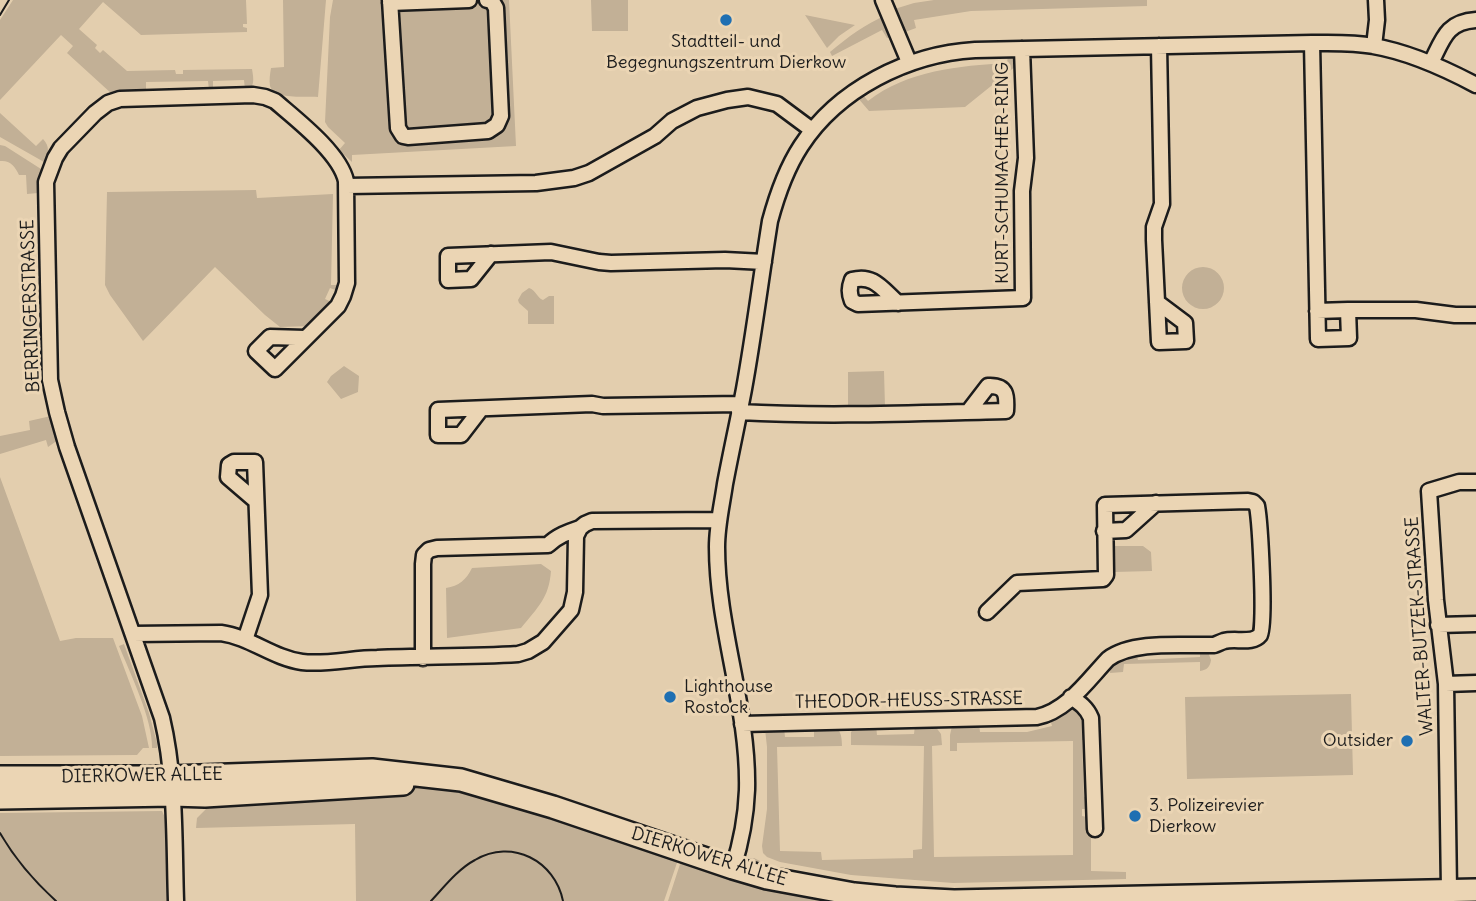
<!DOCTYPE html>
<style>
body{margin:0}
canvas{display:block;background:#e3ceae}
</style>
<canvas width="1476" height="901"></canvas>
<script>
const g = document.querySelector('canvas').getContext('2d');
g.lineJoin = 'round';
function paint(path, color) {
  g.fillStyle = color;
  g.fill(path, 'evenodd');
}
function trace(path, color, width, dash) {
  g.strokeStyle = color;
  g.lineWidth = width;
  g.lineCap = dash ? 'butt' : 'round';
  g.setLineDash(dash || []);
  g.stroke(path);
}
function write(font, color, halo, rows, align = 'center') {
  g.font = font + ' Delius,sans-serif';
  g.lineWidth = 6;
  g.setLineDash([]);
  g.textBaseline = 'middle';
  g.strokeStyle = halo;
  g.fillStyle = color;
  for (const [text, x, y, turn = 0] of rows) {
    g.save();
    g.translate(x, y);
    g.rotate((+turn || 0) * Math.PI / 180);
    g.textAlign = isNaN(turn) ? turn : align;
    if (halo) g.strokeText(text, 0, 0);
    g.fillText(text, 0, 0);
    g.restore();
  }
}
paint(new Path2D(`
 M13 0H246L247 24H243V27L247 28V32L141 35 103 2 79 29 97 45 95 48 100 53 103 50 127 71 175 70 176 74H183V70L252 69C253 76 255 83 250 89L245 90 244 80 213 81V90H209L208 81 146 82V91L112 94 67 53 73 46 61 35 0 100V20Z
 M283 0H326L318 97C306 96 274 100 270 86 269 80 270 74 271 68L284 67Z
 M333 0H509L516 146 352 155V162L339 150 345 143 328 127 325 122 330 17Z
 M591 0H628V31H592Z
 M934 0H1147V6L971 11 914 20 916 28 897 35 888 11 914 3Z
 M805 15 855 25 839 36 827 48Z
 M887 15 894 36 887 38 882 30 832 56 830 52C848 37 865 24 887 15Z
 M1016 54V66L965 107 869 111 857 97 863 95 868 101C908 70 959 66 1007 63L1008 55Z
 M0 113 36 146 43 139C50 146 49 154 44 162L0 137Z
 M0 145 5 146 41 169 39 178 38 193 27 194 26 175H19C15 166 10 160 0 161Z
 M256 190 257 198 333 194 331 285H341L338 291 330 288 325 299 334 303 312 326 280 327 265 315 215 267 143 341 110 295 105 285 107 192Z
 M1182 288a21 21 0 1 1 42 0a21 21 0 1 1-42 0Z
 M529 288C536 290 537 298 543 300L549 296H554V324H528V311L519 303 518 300 522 293Z
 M344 366 359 376 358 392 341 399 327 382 331 376Z
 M884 371 885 407H848V372Z
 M51 416 58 440 48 447 46 440 0 454V436L30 430 29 421Z
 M0 477 60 641 76 638H113L142 716 149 748H143L137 755 0 756Z
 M1113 546H1143L1151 552 1152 571 1114 572Z
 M541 564 551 571C549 598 538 607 521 628L447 638 446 588C459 586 466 580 472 568Z
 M124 644 149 713 157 743V748H152C153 720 130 673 119 646Z
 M1200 650 1208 652 1211 660C1210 667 1207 670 1200 671V662L1124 664 1123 672 1110 673 1111 665 1118 659 1136 652 1138 660 1200 657Z
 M1351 694 1353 775 1187 779 1185 697Z
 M1076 707 1083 710 1090 739 1082 740 1084 797 1091 796V809H1082V816L1087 817V829H1091V871L1126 872V879L953 883 851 875 780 862 767 857 763 853 762 846 767 809V747L765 729 784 727 785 737H814V727C833 727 842 723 842 746L777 747 780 851 821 852 822 860 913 858V850L922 849 924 746 851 745V732L855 728 876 725 877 735 914 734 915 725 935 726 941 734 942 745 932 746 934 857 1073 855V741L957 743V751H950V735L952 726 979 723 980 732H1027L1052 726 1050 719 1070 708Z
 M455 784 681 851 664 901H356L355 824 196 828 197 818 209 806 387 785Z
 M162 811 167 822 169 901H0V813Z
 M682 858 861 901H668Z
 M750 858H754L766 864 822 877 879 884 952 890 1132 886 1127 890 951 894 878 890 762 869Z`), '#c2b096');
const street = new Path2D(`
 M390 0 398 128 403 136 408 137 488 131 497 125 501 116 496 8 492 1 487 0
 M883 0 909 62
 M390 3 469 0
 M1312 43 1318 339 1349 338 1348 310 1317 311
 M1374 46 1377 20 1376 0
 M1431 63C1443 39 1446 22 1476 20
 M347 186 536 183 574 178 589 173 655 136 672 121 697 108 727 100 748 97 777 104 812 130
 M491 254 471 279 448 280V256L551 252 599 262 611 263 725 260 764 262
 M1157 302 1185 323 1186 341 1159 342 1154 240V227L1162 204 1159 46
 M898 303C882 289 874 274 852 280 849 288 849 293 852 301L858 304 1023 298 1022 191 1026 158 1022 49
 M1348 310H1416L1455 315H1476
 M481 409 461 435H438V410L592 404 603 406 740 404
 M739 412C827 417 917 413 1006 411 1007 396 1007 385 988 386L968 412
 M1104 531 1126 530 1156 503
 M1438 625 1476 624
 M133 634 221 633C250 637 273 658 302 662 326 665 353 658 377 658 424 656 471 657 518 654L528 651 543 642 571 610 575 592 576 536 580 528 585 524 592 521 719 520
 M245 640 260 595 255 462H234L229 465 228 477 256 501
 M423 658V564L424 555 429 550 437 548 548 545C557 536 568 532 580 528
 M1446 684 1476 683
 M1071 697C1080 703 1087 708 1091 718L1095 829
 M742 724 1037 717C1067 711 1088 680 1108 659 1133 640 1183 646 1214 645 1217 644 1221 642 1224 641 1235 638 1253 644 1260 635 1266 627 1260 522 1257 506L1253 502 1248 501 1105 505 1106 575 1103 579 1017 583 987 612
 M733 868C741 843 746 817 747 790 749 708 717 629 717 547 717 525 722 505 725 484 731 452 738 421 744 389 754 334 761 277 770 221 777 195 786 169 801 146 838 89 908 54 975 50L1312 43C1332 43 1353 42 1373 46 1409 52 1444 68 1476 85
 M1449 890 1446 684 1436 600 1429 491 1459 482H1476
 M176 901C174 840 176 777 162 718L67 447 57 412 50 380 46 182 55 158 61 148 95 113 108 103 120 99 253 95 265 97 275 101C297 120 340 153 346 181L347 283 343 296 338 306 275 369 256 351 270 337 305 338`);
const secondary = new Path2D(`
 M0 777H171L372 770 461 780 553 807 733 868 767 878 854 894 895 898 954 901 1476 890
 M0 798 172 795 205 796 403 784`);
trace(street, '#1c1c1c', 19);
trace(secondary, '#1c1c1c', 26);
trace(street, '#ebd5b4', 14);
trace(secondary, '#ebd5b4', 21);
trace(new Path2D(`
 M0 15 9 0
 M0 833C15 859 34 881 56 901
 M431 901C444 887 458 869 475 860 512 838 555 861 563 901`), '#1c1c1c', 2);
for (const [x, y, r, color] of [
 [726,20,7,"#1f6fb2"],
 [670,697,7,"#1f6fb2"],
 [1407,741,7,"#1f6fb2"],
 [1135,816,7,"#1f6fb2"]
]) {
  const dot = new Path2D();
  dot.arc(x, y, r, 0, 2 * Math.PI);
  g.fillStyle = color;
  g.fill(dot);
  trace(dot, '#ebd5b4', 2.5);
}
write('18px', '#1c1c1c', '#ebd5b4', [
 ["Stadtteil- und",726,42,"center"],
 ["Begegnungszentrum Dierkow",726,63,"center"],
 ["Lighthouse",684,687],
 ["Rostock",684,708],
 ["Outsider",1393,741,"right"],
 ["3. Polizeirevier",1149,806],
 ["Dierkow",1149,827]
], 'left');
write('18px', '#1c1c1c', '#ebd5b4', [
 ["KURT-SCHUMACHER-RING",1003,173,-90],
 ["BERRINGERSTRASSE",31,306,-92],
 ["WALTER-BUTZEK-STRASSE",1420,626,-94],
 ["THEODOR-HEUSS-STRASSE",909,701,-1],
 ["DIERKOWER ALLEE",142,776,-1],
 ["DIERKOWER ALLEE",709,857,17]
]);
</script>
